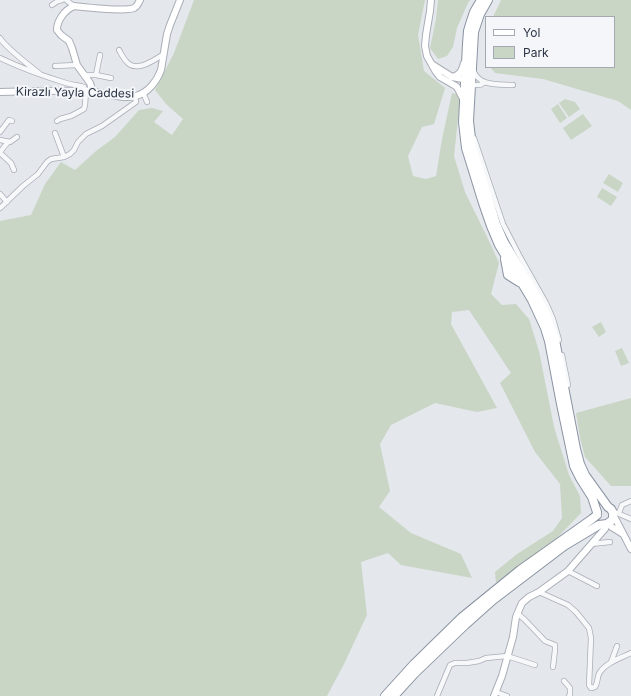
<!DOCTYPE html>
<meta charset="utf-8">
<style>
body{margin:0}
#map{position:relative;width:631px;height:696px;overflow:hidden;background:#e4e7ec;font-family:Inter,sans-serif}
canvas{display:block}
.legend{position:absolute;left:485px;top:16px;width:130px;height:52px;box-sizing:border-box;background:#f4f6f9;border:1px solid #a4a8b1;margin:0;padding:5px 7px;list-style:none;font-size:12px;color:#2b3445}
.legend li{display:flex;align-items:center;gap:8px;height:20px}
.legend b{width:20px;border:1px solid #a4a8b1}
</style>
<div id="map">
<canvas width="631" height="696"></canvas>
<ul class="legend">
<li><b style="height:5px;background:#fff"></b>Yol</li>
<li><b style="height:11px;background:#c9d6c5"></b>Park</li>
</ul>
</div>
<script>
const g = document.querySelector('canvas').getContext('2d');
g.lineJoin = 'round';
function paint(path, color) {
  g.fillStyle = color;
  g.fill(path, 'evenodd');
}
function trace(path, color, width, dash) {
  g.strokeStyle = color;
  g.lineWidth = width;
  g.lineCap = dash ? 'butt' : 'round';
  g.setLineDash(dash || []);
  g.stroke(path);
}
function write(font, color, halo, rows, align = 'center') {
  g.font = font + ' Inter,sans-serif';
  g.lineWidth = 4;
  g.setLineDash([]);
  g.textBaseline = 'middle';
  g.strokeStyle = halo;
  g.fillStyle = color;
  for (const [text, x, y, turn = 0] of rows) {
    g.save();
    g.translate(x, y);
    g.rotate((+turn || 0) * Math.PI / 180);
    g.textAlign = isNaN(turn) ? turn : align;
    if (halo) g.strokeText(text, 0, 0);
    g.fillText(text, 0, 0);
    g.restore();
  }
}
paint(new Path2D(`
 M194 0H425L418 35 424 71 445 88 434 124 422 127 408 156 413 176 426 179 436 176 442 139 452 93 457 94 460 100 454 156 465 192 491 245 499 263 491 294 502 305 516 304 529 319 539 351 554 427 569 475 580 496 581 513 557 538 496 583 495 572 517 554 553 531 562 518 560 484 535 452 500 383 511 373 469 310 452 312 451 324 497 408 477 412 435 403 391 425 380 444 390 491 379 507 411 533 461 554 472 578 401 565 388 553 361 562 367 615 344 664 327 696H0V221L31 215 45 184 61 162 75 170 96 151 115 137 139 110 152 108 163 111 154 122 172 135 183 119 166 104 155 90 174 53Z
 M438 0H470L468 3 457 28 453 47 447 56 438 59 430 48 436 19Z
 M501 0H631V110L618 101 543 79 495 73 490 67H614V17H493Z
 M565 99 575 102 580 109 569 117 559 103Z
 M558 104 567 118 560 123 551 109Z
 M583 114 592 126 571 140 563 128Z
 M609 174 623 183 618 192 603 183Z
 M602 188 617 197 611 206 597 197Z
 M601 322 606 332 599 337 592 327Z
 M622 348 629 363 621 366 615 351Z
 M631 398V486H611L585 457 580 438 576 413Z`), '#c9d6c5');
const street = new Path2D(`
 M66 0 74 6
 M52 5 58 1 62 0
 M0 38C6 48 30 66 40 74
 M119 50C121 53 123 58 126 61 136 74 154 60 164 54
 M0 58C21 68 43 76 66 83 72 85 78 85 84 87L86 91 85 105 84 109 71 116 60 119 57 121
 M55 66 77 65
 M473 69C478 87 498 84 513 85
 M84 75H96L111 78
 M96 75 100 55
 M471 85H480L485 82
 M143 92 147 102
 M0 132 9 120 12 121
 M55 133 64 157
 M474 138 503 224 519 255 546 303 553 319 559 340
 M0 140 10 142 17 137
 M0 152 8 142
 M0 153 11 163 14 170
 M0 194 7 202
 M0 208 23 186 38 174 47 162 51 159 64 157 70 154 74 150 78 142 86 134 102 126 136 102 135 96
 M562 355 568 385
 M612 511 631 519
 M619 513 622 505 631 501
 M591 544 610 542
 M568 571 597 586
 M539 592 568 605 576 612 589 628 591 638 589 685 591 688 595 687C598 683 597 676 600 672 607 662 621 658 631 653
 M517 613 525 620 545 641 555 645V650L553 667
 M611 662 617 646
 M564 681 570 688V695L569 696
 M496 692 507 696
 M437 696 450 665 455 663H467L479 661 486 658 507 656 535 665`);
const secondary = new Path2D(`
 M431 0 430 11 426 35 425 46 427 56 436 72 440 77 454 85 457 87 463 99
 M433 65 452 77 468 80
 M452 77C460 75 462 71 464 63
 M90 91 91 86 90 83 77 65 72 48 69 41 61 35 57 30C57 20 65 10 74 6 84 7 126 12 134 8 138 6 138 3 140 0
 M0 92C29 91 58 90 87 91 101 91 121 100 136 96 148 93 157 81 161 70L167 34 170 25 180 0
 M614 516 631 549
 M607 524 623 534
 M494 696 502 676 513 637 516 617 522 603 529 597 539 592 568 571 602 532 605 529 606 524`);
const highway = new Path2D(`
 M481 0 474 12 471 21 468 31 467 44 463 122 466 148 483 203 491 226 499 245 532 300 545 328 549 341 561 404 574 466 580 478 592 497 597 512
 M505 259 508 275 519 282
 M385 696 414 664 461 618 520 570 592 519 597 515
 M394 696 415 673 465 625 493 600 564 546 599 525 607 524 611 521 613 519V513L611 509 608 507 585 475 580 464 576 449 555 340 545 312 537 297 504 242 496 224 489 201 472 147 469 121 474 32 480 14 488 0`);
trace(street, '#a9aeb7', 6);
trace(secondary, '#a9aeb7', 8);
trace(highway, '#8b94a3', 10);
trace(street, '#f7f8fa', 4.5);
trace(secondary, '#fff', 6);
trace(highway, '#fff', 8);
write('12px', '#2b3445', '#f4f6f9', [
 ["Kirazlı Yayla Caddesi",75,93,1]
]);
</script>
